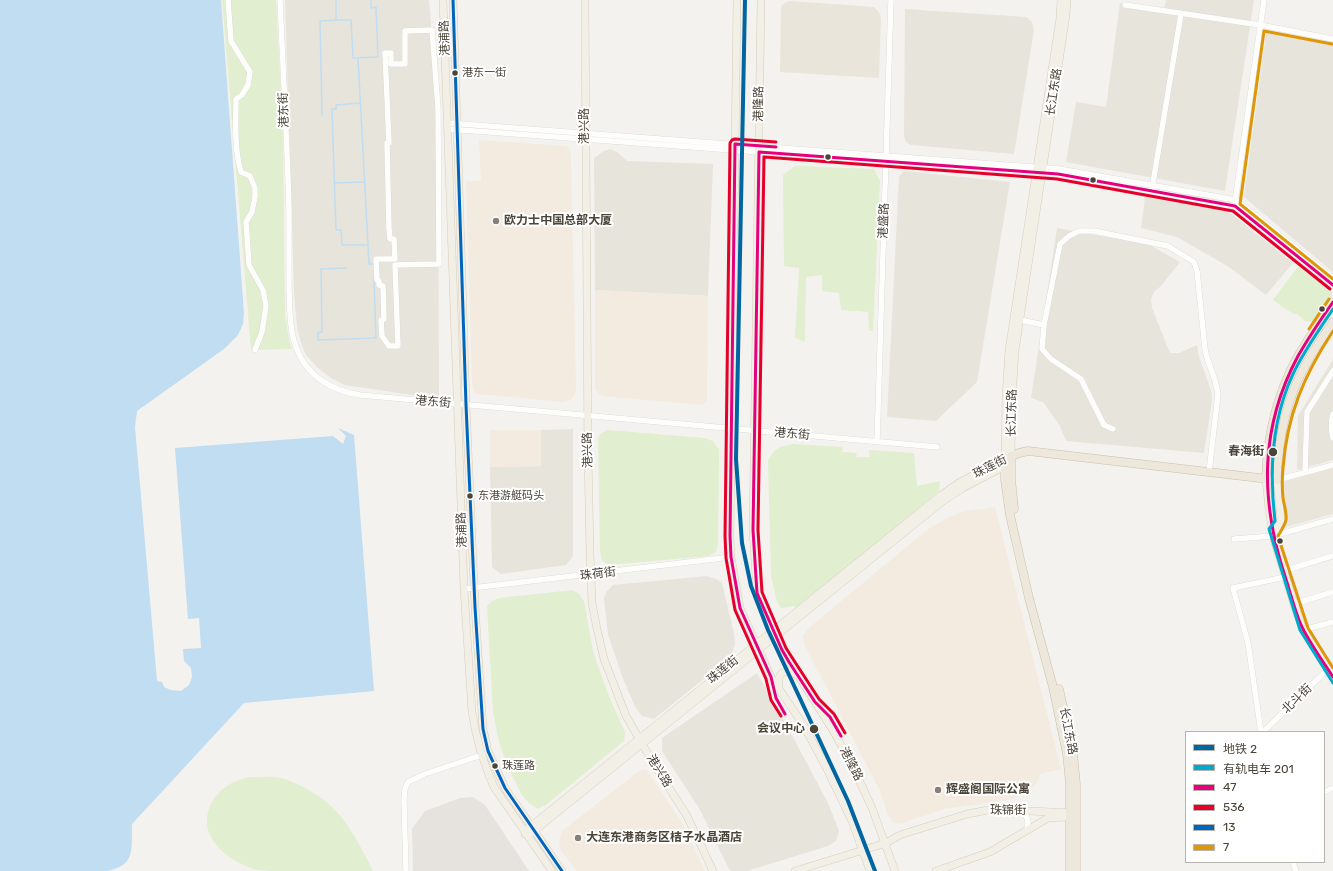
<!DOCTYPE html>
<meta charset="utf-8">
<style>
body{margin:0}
#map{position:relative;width:1333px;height:871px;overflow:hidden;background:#f4f2ee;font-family:Rubik,"Noto Sans SC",sans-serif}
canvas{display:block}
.legend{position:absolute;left:1185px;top:731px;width:140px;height:132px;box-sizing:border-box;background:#fff;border:1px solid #b7b4b0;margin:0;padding:5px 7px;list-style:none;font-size:12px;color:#4b4439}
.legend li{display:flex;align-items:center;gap:8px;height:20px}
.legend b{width:20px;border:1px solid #b7b4b0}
</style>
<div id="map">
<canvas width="1333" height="871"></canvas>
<ul class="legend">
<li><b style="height:5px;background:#0066a1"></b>地铁 2</li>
<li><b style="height:5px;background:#00a9ce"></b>有轨电车 201</li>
<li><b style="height:5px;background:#e5007d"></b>47</li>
<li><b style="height:5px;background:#e4002b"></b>536</li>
<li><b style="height:5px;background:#0065bd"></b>13</li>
<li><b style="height:5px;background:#dd9709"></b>7</li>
</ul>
</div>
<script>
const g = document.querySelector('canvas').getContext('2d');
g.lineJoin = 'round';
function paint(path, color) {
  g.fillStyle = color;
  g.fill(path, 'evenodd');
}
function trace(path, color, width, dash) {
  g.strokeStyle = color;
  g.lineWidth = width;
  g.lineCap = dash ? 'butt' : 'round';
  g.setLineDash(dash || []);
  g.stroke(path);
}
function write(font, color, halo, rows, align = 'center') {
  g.font = font + ' Rubik,"Noto Sans SC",sans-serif';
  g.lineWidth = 4;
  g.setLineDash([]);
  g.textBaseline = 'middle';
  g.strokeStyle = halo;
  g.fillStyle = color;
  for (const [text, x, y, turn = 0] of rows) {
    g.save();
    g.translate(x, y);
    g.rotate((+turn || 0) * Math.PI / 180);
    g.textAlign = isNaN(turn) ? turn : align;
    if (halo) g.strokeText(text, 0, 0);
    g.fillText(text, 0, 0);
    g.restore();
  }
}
paint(new Path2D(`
 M285 0H429L438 108 439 399 345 385 331 378 318 368 306 355 301 343 297 327 294 292Z
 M1166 0H1254L1225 191 1066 162 1076 102 1106 107 1120 3 1164 10Z
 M905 9 1026 17 1032 22 1034 30 1014 154 911 145 906 142 904 136Z
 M1266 33 1333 45V272L1244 197Z
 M610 149 617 152 627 161 713 164 708 296 595 290 594 158 604 151Z
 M904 171 1010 182 977 382 936 421 887 417 899 176Z
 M1145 197 1229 212 1293 263 1266 295 1229 267 1177 237 1141 228Z
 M1057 228 1150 245 1180 262 1161 286 1154 292 1151 299 1152 308 1170 353H1179L1197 345 1199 357 1211 390 1212 401 1204 453 1066 441 1060 426 1043 402 1031 398Z
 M1333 359V460L1297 470 1298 416Z
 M573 429V556L566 565 501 574 492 567 490 467 541 466V430Z
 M707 576 716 579 722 583 734 633 735 644 731 657 654 719 642 716 635 707 622 676 608 635 604 598 607 591 613 585Z
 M757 673 795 741 828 803 839 831 836 841 828 846 747 871H731L728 867 699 808 662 751V738Z`), '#e7e4dc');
paint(new Path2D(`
 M479 140 567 146 571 154 576 391 572 399 564 402 477 394 474 391 472 383 466 182 481 180Z
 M595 290 708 296 707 400 702 405 601 396 595 388Z
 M490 430H541V466L490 467Z
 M995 507 1061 769 1040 774 1038 781 1033 787 1022 795 1013 799 945 809 899 824 893 822 888 815 880 791 806 648 803 641V635L810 627 927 530 945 519 961 512Z
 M646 769 681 821 705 871H577L561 851 559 842 562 831 639 771Z`), '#f3ebdf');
paint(new Path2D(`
 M791 1 874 7 880 14 881 20 879 78 780 72 781 6 786 2Z
 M1333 468V514L1282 528 1279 483Z`), '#eae5da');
paint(new Path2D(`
 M222 0H276L283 132 285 314 289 340 292 349 251 350Z
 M795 166 874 169 880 181 873 331H869L868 312 841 310 839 293 822 291V275L806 277 805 342 795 338 799 268 784 266 783 175Z
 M1299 265 1332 292C1332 303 1319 315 1311 322L1305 321 1297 314H1293L1273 300Z
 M608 430 704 438 713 441 719 450 718 545 716 552 709 556 608 565 602 560 600 551 598 440 600 434Z
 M793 444 843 447 842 452 856 453 857 457H870L869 450 914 453 917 486 940 481 939 491 798 608 793 606 781 608 777 602 771 576 768 460C776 447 779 447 793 444Z
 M573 590 579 594 584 601 593 651 608 694 625 732 624 741 547 804 538 809 529 803 522 795 508 768 499 742 493 713 487 606 492 601 499 598Z
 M250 777C260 777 271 776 281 778 299 783 324 797 336 811 349 824 365 854 373 871 346 871 318 871 291 871 281 871 267 871 257 870 231 863 198 839 209 809 216 790 231 781 250 777Z`), '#e1eecf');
paint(new Path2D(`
 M473 797 485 805 529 871H413L412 829 425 811 460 798Z`), '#e6e3df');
paint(new Path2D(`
 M0 0H221L244 313 243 324 238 335 224 349 137 411 135 427 157 681 162 682 164 687 171 690 181 691 189 685 192 677 191 668 184 661 183 649 201 648 199 618 188 619 175 448 333 436 343 444 346 436 338 428 354 435 374 691 244 703 132 824C131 837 135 857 123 865 118 868 113 869 108 871H0Z`), '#c0ddf1');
trace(new Path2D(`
 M336 20H351L353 58 378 57 376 7 371 8V0
 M358 58 369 264H374V265
 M360 103 336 105V109H332L336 230H341L342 245H368
 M322 115 320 21 336 20V0
 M335 183 365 182
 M346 268 321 269 322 332 318 333V340L376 338 374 279`), '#c0ddf1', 1.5);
const minor = new Path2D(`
 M228 0 231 41 250 72 248 85 242 95 236 99C236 123 234 148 241 172L250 176 255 188V197L252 212 246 222 249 265 263 290 266 306 262 332 255 350
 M280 0C283 70 287 139 289 209 289 235 289 261 289 288 290 308 289 328 296 347 306 376 332 391 360 395L937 447
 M1125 5 1260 25 1333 39
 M432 30 438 108 439 264 395 265 398 346H389L382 336 381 320 384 319 383 286 379 285V281L377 280 376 259H395L394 239H390L389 229 387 143H389L385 53H391V64H405V31Z
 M1152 189 1181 14
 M1235 202 1264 0
 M1333 278 1236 200 1059 169 448 123V129L1058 174 1225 205 1235 206 1333 285
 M1020 320 1044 325
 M1333 414C1331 422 1331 430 1333 438
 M1113 429 1104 425 1081 379 1051 359 1042 349 1044 325 1060 244 1069 236 1079 231H1094L1168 246 1194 262 1197 271 1205 349 1207 358 1215 380 1218 394 1209 472
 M877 442 891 0
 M1305 472 1307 412 1333 371
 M1277 480 1333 465
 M1234 539 1273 536 1333 519
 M1283 571 1333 556
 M464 589 731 557
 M1294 604 1333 592
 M1303 630 1333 622
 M1261 732 1248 643 1233 588 1285 577
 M1263 732 1328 669 1333 668
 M1324 792 1333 788
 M1021 810C1028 816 1029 821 1027 830
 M1293 862 1296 871
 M406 871 404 799 405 789 408 782 425 774 482 755`);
const major = new Path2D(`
 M443 0 464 589 472 712C476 738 483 763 494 787L552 871
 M453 0 466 405 475 607 483 729 488 751 505 788 562 871
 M585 0 588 456 590 552 592 603 597 629 604 659 626 716 652 761 687 816 713 871
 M737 0 730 536 731 557 740 608 771 677 804 726 827 769 852 821 870 871
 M761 0 753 530 757 593 782 650 834 732 853 767 872 808 895 871
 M1061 0 1060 18 1009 350 1006 396 1005 459 960 482 940 496 525 831V834L529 835 943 501 963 488 1005 466 1011 456 1012 396 1015 351 1066 15 1067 0
 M1266 479 1269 509 1273 536 1294 604 1303 630 1333 677
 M1273 535 1281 520 1277 480
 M779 687C777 672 784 668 797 675
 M795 871 886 843 900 835 967 814 988 810H1007L1074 813
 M936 871 990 852 1048 818 1067 817`);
const highway = new Path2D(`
 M1011 456V479L1014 509
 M1266 479C1267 437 1277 395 1297 358 1308 339 1321 321 1333 302
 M1059 689 1073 753 1076 784V871
 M1070 871V784L1067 754 1053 687 1029 598 1010 515 1005 480V459L1019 453 1028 451 1277 480C1278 440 1286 399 1306 364 1314 349 1324 336 1333 322`);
trace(minor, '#d2d0cb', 6);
trace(major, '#d6cebb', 8);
trace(highway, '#ccbfa9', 9);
trace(minor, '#fdfdfc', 5.5);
trace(major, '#f2efe6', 7);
trace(highway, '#ede8db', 8);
trace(new Path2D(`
 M776 147 735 144 730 536 731 557 740 608 771 677 776 698 785 714
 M1333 302C1321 319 1309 337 1298 356 1260 427 1260 498 1284 573 1290 591 1294 609 1301 625 1310 644 1322 660 1333 677
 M841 736 830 717 815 702 789 662 782 650 757 593 753 530 759 152 1058 174 1235 206 1333 285`), '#e5007d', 3);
trace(new Path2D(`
 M776 142 735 139 732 140 730 143 725 536 726 558 735 610 766 679 771 700 781 716
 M845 733 834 714 819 699 793 659 786 648 762 592 758 530 764 157 1057 179 1233 211 1330 289`), '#e4002b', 3);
trace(new Path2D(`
 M453 0 466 405 475 607 483 729 488 751 505 788 562 871`), '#0065bd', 3);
trace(new Path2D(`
 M1332 44 1264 31 1240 204 1333 279
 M1309 329 1329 299
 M1333 331C1304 375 1287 415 1283 468 1282 478 1282 488 1283 498 1284 505 1287 513 1286 520 1285 525 1281 531 1278 536L1308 628 1333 668`), '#dd9709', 3);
trace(new Path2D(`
 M1333 309C1319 330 1304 351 1293 374 1271 421 1269 471 1275 521L1269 529 1300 630 1333 683`), '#00a9ce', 3);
trace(new Path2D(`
 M745 0 736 459 742 543 751 586 768 630 848 801 875 871`), '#0066a1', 4);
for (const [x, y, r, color] of [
 [455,73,3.5,"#4b4439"],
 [828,157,3.5,"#4b4439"],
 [1093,180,3.5,"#4b4439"],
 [496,221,4,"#868178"],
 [1322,309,3.5,"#4b4439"],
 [1273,452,5,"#4b4439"],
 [470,496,3.5,"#4b4439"],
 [1280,541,3.5,"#4b4439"],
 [814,729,5,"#4b4439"],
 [495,766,3.5,"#4b4439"],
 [938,790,4,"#868178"],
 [578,838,4,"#868178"]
]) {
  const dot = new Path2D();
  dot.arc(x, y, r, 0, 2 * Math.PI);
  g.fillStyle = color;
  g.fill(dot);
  trace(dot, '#fff', 1.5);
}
write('11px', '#4b4439', '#fff', [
 ["港东一街",462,73],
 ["东港游艇码头",478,496],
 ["珠莲路",502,766]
], 'left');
write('12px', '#4b4439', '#fff', [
 ["港浦路",445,38,-92],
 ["长江东路",1054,92,-81],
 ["港隆路",759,104,-89],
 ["港东街",284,110,-92],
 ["港兴路",585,126,-90],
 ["港盛路",884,221,-88],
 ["港东街",433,402,5],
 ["长江东路",1012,413,-89],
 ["港东街",792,434,5],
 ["港兴路",588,450,-91],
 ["珠莲街",990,467,-27],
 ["港浦路",462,530,-92],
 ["珠荷街",598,574,-7],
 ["珠莲街",723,670,-39],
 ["北斗街",1297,699,-44],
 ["长江东路",1068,731,79],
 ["港隆路",851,764,63],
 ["港兴路",659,771,58],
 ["珠锦街",1008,811]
]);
write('bold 12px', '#4b4439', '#fff', [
 ["欧力士中国总部大厦",504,221],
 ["辉盛阁国际公寓",946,790],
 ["大连东港商务区桔子水晶酒店",586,838]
], 'left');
write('bold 12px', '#4b4439', '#fff', [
 ["春海街",1264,452],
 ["会议中心",805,729]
], 'right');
</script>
